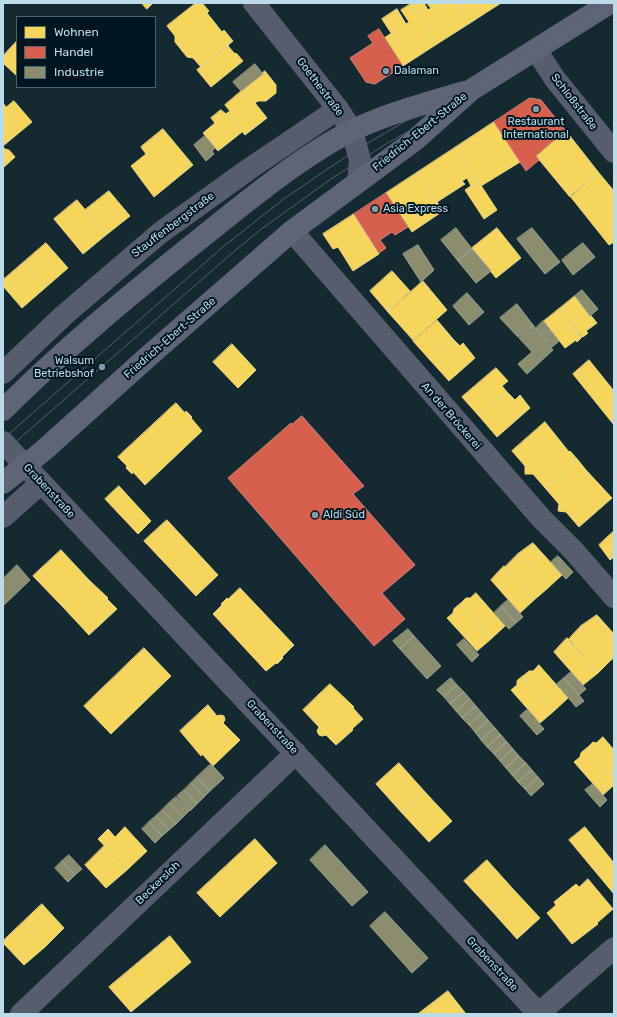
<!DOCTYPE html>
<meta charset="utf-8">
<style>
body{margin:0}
#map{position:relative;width:617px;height:1017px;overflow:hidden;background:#152931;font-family:Rubik,sans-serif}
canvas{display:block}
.frame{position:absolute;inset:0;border:4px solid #bbdbe9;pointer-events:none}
.legend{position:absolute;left:16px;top:16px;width:140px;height:72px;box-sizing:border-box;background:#001620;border:1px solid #4b6570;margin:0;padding:5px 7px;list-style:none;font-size:12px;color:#bbdbe9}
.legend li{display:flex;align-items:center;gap:8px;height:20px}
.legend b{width:20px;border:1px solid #4b6570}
</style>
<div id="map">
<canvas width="617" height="1017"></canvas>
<div class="frame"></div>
<ul class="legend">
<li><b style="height:11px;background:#f6d55c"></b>Wohnen</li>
<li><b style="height:11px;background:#d6604d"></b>Handel</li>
<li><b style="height:11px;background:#8c8c6e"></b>Industrie</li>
</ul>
</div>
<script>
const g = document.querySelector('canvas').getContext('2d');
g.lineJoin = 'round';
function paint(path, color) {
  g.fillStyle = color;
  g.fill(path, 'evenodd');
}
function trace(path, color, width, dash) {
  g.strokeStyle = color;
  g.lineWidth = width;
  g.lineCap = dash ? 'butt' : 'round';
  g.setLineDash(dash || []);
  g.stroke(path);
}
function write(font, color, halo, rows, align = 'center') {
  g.font = font + ' Rubik,sans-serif';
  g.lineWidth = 4;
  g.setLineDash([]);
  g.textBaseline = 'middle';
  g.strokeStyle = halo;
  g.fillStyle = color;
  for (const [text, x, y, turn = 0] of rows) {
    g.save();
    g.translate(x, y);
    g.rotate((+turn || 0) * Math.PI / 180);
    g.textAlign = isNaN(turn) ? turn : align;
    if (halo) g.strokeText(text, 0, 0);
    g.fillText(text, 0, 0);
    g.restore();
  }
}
const homes = new Path2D(`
 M142 3H153L147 9Z
 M196 3H202L209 11 207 13 222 32 224 30 233 41 201 67 193 58 187 57 175 42V36L167 26Z
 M413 3H424L428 10 439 3H458L470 23 437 44 411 4Z
 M427 3H439L431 8Z
 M458 3H501L470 23Z
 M411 4 437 44 403 66 384 38 409 22 401 10Z
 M397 9 406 24 391 33 382 19Z
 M17 41V76L3 63V56Z
 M229 44 228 46 235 54 236 53 243 61 211 87 197 70Z
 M265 71 276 85V93L266 101H258L255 103 267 118 245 135 227 113 230 111 225 105Z
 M14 101 32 122 3 146V103L6 107Z
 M221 110 226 114 227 113 242 132 218 151 203 133 215 123 211 118Z
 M494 122 520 162 481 186 456 147Z
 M163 129 193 165 154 197 131 166 146 154 141 147Z
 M566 131 599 173 570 197 536 156Z
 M3 147 5 149 9 150 15 157 3 168Z
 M456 147 497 210 484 219 465 190 471 186 467 178 462 181 465 184 437 202 418 172Z
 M418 172 443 211 412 232 386 193Z
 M599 173 614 191V242L609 245 570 196Z
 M109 191 130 216 106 235 85 210Z
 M77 200 106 235 83 254 54 219Z
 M354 214 379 254 353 271 338 247 333 249 323 234Z
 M497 228 521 258 496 278 472 248Z
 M46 243 68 268 45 288 24 262Z
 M24 262 45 288 22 308 3 286V280Z
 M392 271 410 291 388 312 370 291Z
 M423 281 447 310 413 340 388 312Z
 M575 296 597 323 586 331 588 333 583 337 559 309Z
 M559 309 582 337 577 342 576 340 565 348 544 321Z
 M437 320 453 339 430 360 413 341Z
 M453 339 460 346 463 343 475 358 449 381 430 360Z
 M232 344 256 370 238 388 213 362Z
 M589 360 614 391V425L573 374Z
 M496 368 508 381 502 386 507 392 479 416 462 397Z
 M507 392 515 400 520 395 530 408 497 437 479 416Z
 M176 403 185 413 186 411 192 417 191 418 202 431 145 485 133 472 132 474 126 468 127 466 118 457Z
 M545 422 569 452 570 451 578 460 546 489 533 474H525V466L512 451Z
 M578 460 586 470 612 498 579 527 566 512 558 511 559 504 546 489Z
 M119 486 151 521 138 534 105 499Z
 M167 520 218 575 196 596 144 541Z
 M614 531V557L610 560 599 545Z
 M533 543 562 575 548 588 518 554Z
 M61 550 89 580 62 606 33 576Z
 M518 554 548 588 534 600 505 567Z
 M504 566 534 600 520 613 491 580Z
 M89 580 108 598 107 599 117 609 89 635 62 606Z
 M240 588 294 645 282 657 283 658 277 664 276 663 266 671 213 614 222 605 221 604 227 598 228 599Z
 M476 593 505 626 491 639 460 604 466 598H470Z
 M460 604 491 639 477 651 447 618 453 613 454 609Z
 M597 615 614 634V658L611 660 581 626Z
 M581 626 611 660 598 673 569 639Z
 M567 638 598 673 583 685 554 652Z
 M144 648 171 676 111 734 84 706Z
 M539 665 568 698 554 711 523 676 529 671H533Z
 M523 676 554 711 540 723 511 690 517 685V681Z
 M330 684 354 707 353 708 363 719 352 729 353 730 336 745 326 735 322 736 319 735 317 731 319 727 303 710Z
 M208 705 217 716 220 715 224 716 225 720 223 723 240 740 213 766 202 754 201 756 180 731Z
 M603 737 614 750V779L587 748 593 742 596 743Z
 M587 748 614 779V785L603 795 574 762 580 757 581 753Z
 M399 763 425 792 402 813 376 784Z
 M425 792 452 821 429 842 402 813Z
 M125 827 147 851 127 870 98 839 108 829 115 837Z
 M585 827 614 863V894L569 840Z
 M255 839 277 863 220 917 197 893Z
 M104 846 127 870 106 888 85 865Z
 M487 860 513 889 491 910 464 881Z
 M588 879 613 909 597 923 598 924 572 944 547 913 556 905 554 902 576 884 579 887Z
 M513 889 540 918 517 939 491 910Z
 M42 904 64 928 45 947 22 923Z
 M22 923 45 947 24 965 3 943V941Z
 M170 936 191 962 131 1012 109 987Z
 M448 991 466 1014H418Z`);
paint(homes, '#f6d55c');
trace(homes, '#e4d786', 1);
const shops = new Path2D(`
 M379 29 403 66 375 84 366 82 350 58 373 43 368 36Z
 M530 98 541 100 565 130 536 156 539 160 526 171 494 122Z
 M386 193 408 227 395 235 392 232 380 240 386 248 379 253 354 214Z
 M302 416 364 486 353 494 415 565 382 593 405 619 374 646 228 478 291 423 292 424Z`);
paint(shops, '#d6604d');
trace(shops, '#ce857c', 1);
const industry = new Path2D(`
 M255 64 263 74 241 91 233 82Z
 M205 136 215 148 212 151 214 154 206 161 194 145Z
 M456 228 472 249 458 261 441 240Z
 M532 228 560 262 545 274 517 239Z
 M583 243 595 257 573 275 562 260Z
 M418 245 434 270 421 282 403 254Z
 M472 249 491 271 476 283 458 261Z
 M582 290 598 309 590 316 575 296Z
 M467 293 484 312 469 325 453 306Z
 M517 304 533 325 518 337 500 318Z
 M543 321 559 341 552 347 536 328Z
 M533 325 553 350 527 374 518 364 532 352 519 338Z
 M558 556 573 572 566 579 551 562Z
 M17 565 30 580 3 606V579Z
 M508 600 523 617 516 623 501 606Z
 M501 606 516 623 509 629 494 613Z
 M408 629 414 636 400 649 393 641Z
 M414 636 441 666 427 679 400 649Z
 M464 639 479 655 472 662 457 645Z
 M571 672 586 689 579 695 564 678Z
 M451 678 457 685 444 697 437 690Z
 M564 678 584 701 576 707 557 684Z
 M457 685 464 692 450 704 444 697Z
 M464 692 470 699 456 711 450 704Z
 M470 699 476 706 462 718 456 711Z
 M476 706 482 713 469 725 462 718Z
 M527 710 544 729 537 735 520 716Z
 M482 713 488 720 475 732 469 725Z
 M488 720 495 728 481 740 475 732Z
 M495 728 501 735 487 747 481 740Z
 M501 735 507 742 494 754 487 747Z
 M507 742 513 749 500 761 494 754Z
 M513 749 519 756 506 768 500 761Z
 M519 756 526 763 512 775 506 768Z
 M526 763 532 770 518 782 512 775Z
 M211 764 224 778 210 791 197 777Z
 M532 770 538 777 525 789 518 782Z
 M197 777 210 791 204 797 191 783Z
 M538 777 544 784 531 796 525 789Z
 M191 783 204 797 197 804 184 790Z
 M593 784 607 800 600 807 585 790Z
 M184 790 197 804 190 811 177 796Z
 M176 797 189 811 183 817 169 803Z
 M169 803 183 817 176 824 162 810Z
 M162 810 176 824 169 830 156 816Z
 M156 816 169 830 162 836 149 822Z
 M149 822 162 836 155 843 142 829Z
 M325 845 368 892 352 906 310 860Z
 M69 855 82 869 75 875 62 861Z
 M62 861 75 875 68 882 55 868Z
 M385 912 428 958 412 973 370 926Z`);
paint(industry, '#8c8c6e');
trace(industry, '#9aa493', 1);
trace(new Path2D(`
 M254 3 338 109 352 131 360 160 358 182
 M536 50 555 79 614 152
 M292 231 541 518 573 550 614 597
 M3 373 63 316 160 233 249 169 338 109
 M3 442 328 788 539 1014
 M3 517 41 483
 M21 1014 296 753
 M538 1014 614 948`), '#585d6d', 22);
trace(new Path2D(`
 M3 410C65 348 132 293 201 238 247 201 300 157 353 130 389 113 427 103 464 92
 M3 483 43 451 151 354 292 231 415 140 471 90 610 3`), '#5f6577', 22);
trace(new Path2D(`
 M3 439 224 246 285 198 329 168 358 149 414 116 469 86 603 3
 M3 453 231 254 260 230 331 179 386 144 540 57 614 10`), '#57606c', 1);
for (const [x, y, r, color] of [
 [386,71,4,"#819da9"],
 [536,109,4,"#819da9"],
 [375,209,4,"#819da9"],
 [102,367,4,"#819da9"],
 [315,515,4,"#819da9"]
]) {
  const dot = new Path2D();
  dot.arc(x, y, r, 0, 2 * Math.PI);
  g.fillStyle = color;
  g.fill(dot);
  trace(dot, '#001620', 1.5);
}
write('11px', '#bbdbe9', '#001620', [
 ["Dalaman",394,71],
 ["Restaurant",536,122,"center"],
 ["International",536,135,"center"],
 ["Asia Express",383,209],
 ["Walsum",94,361,"right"],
 ["Betriebshof",94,374,"right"],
 ["Aldi Süd",323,515]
], 'left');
write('11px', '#bbdbe9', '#001620', [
 ["Goethestraße",320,87,53],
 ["Schloßstraße",574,102,52],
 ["Friedrich-Ebert-Straße",420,132,-39],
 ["Stauffenbergstraße",173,225,-37],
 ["Friedrich-Ebert-Straße",170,338,-41],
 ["An der Bröckerei",451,416,49],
 ["Grabenstraße",49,491,47],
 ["Grabenstraße",272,727,47],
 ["Beckersloh",158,883,-44],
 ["Grabenstraße",492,964,47]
]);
</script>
